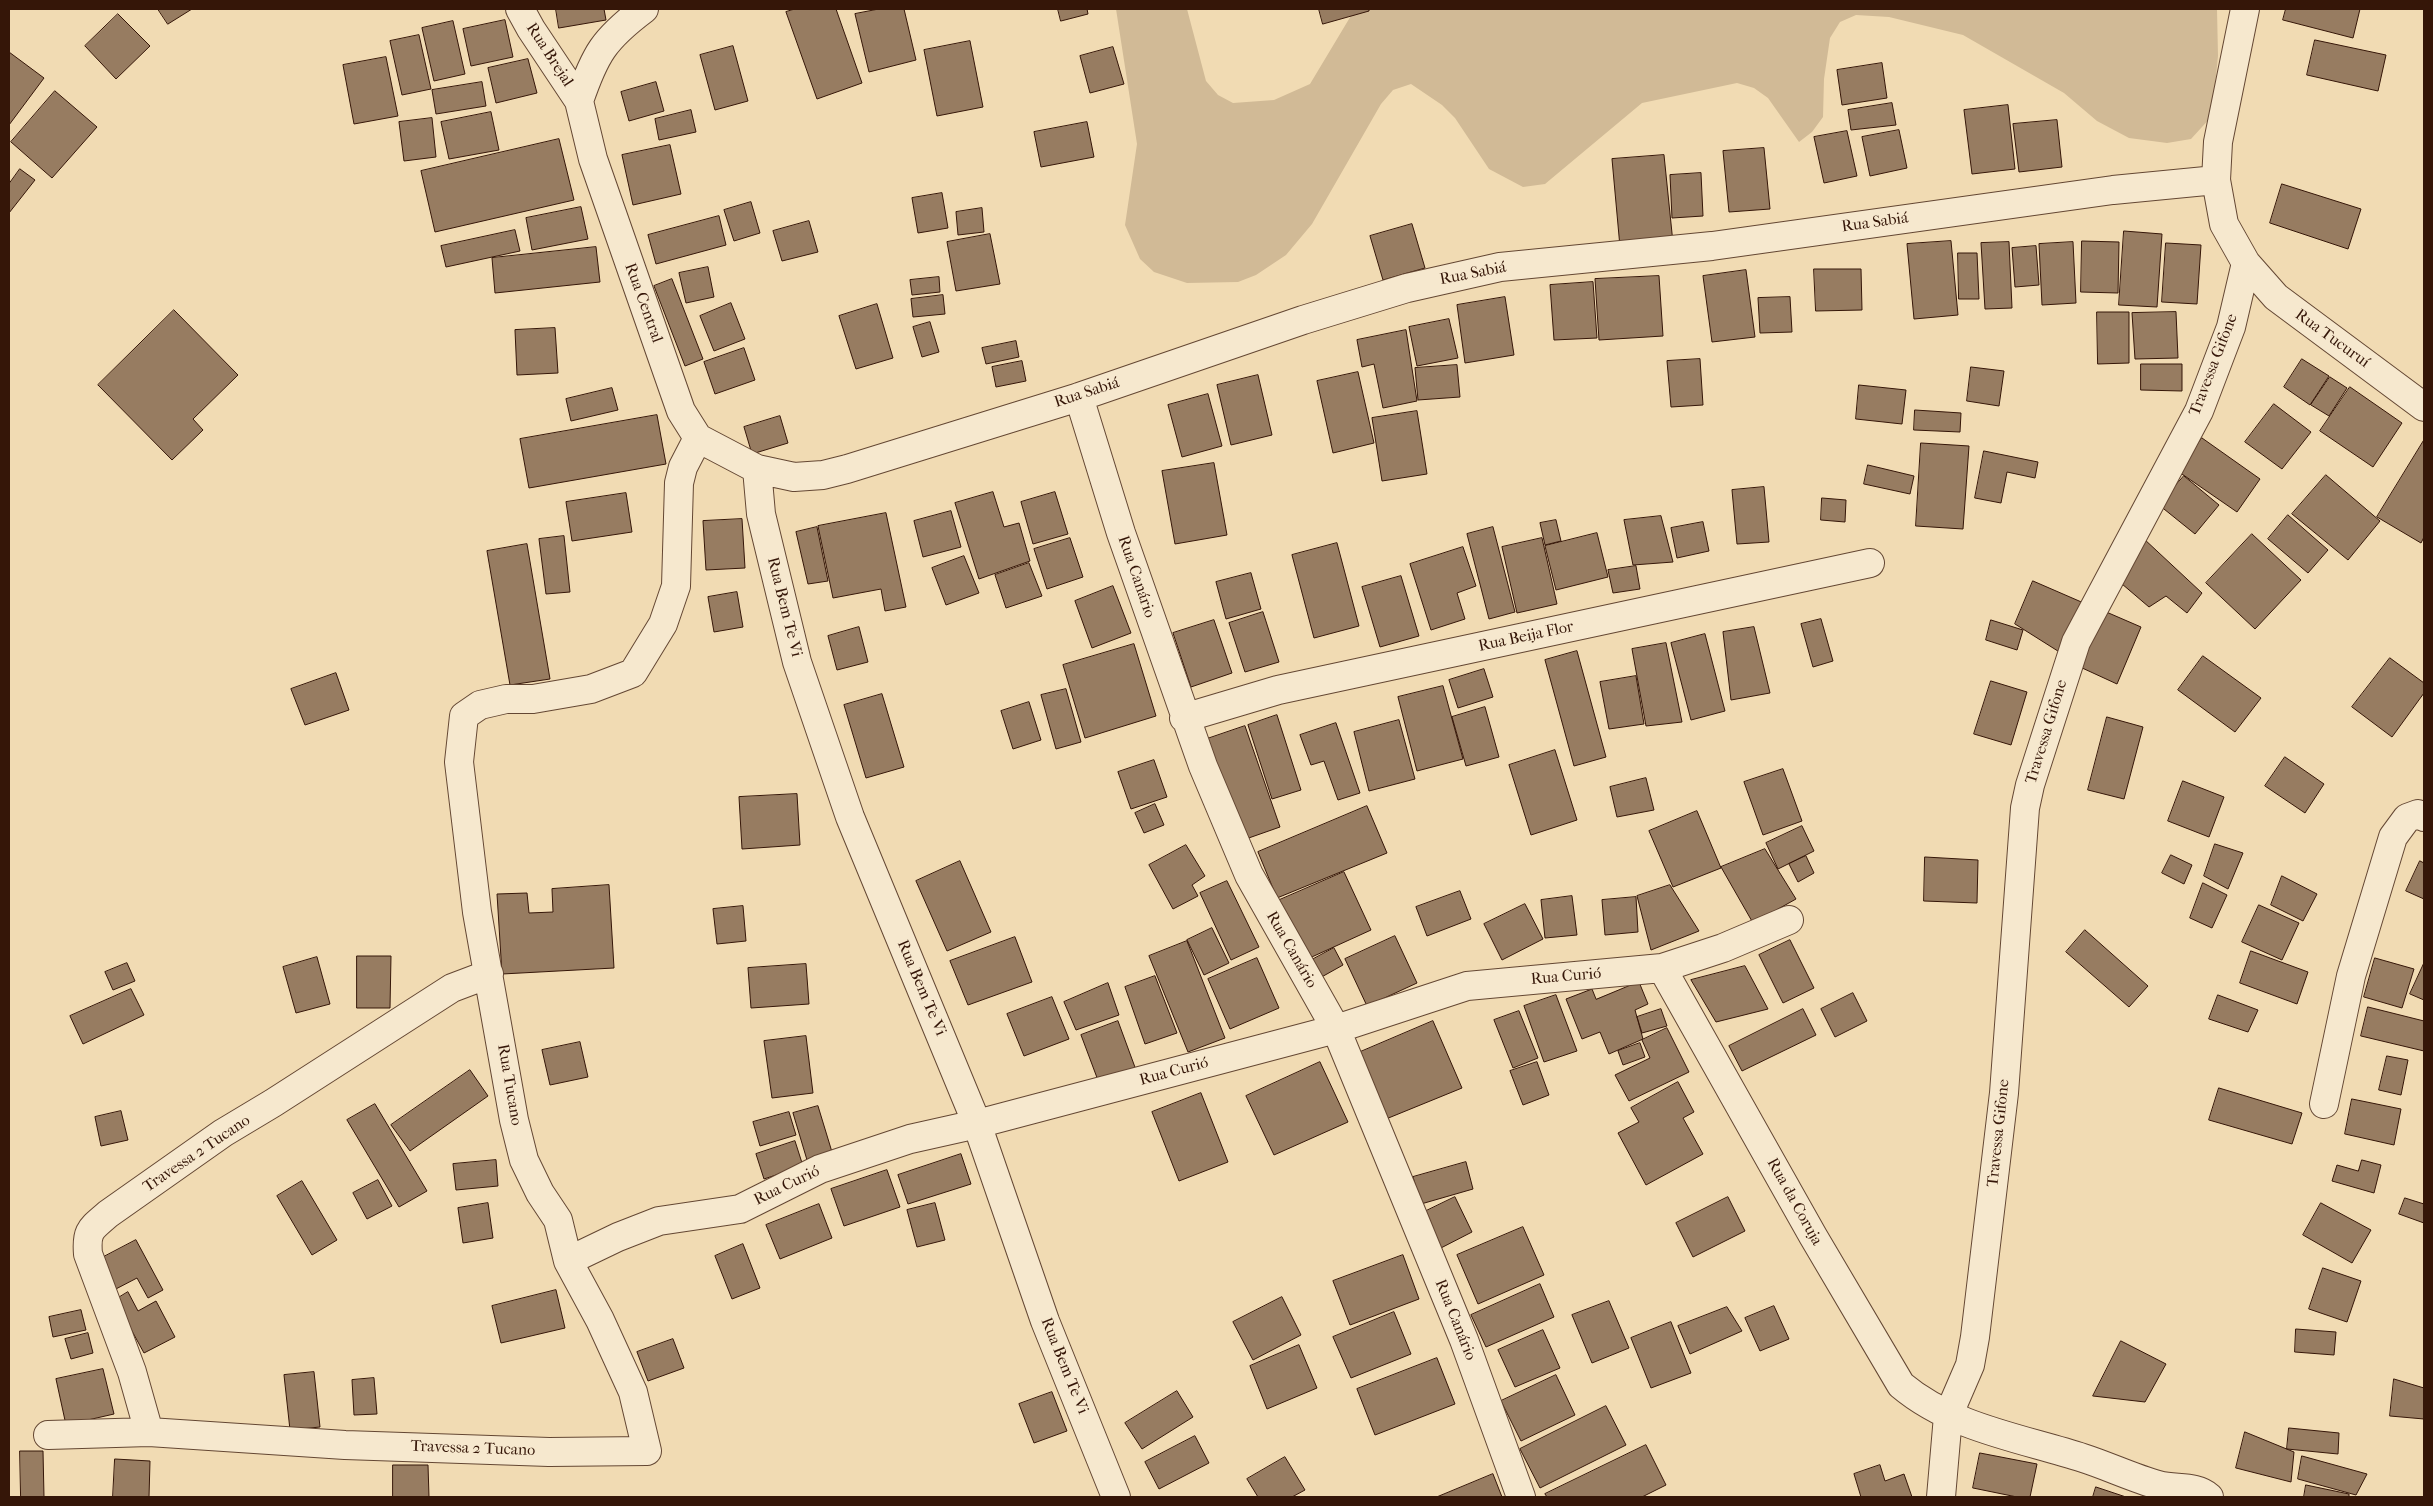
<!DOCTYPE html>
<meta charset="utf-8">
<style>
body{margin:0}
#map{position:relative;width:2433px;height:1506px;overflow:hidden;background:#f1dbb3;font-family:"IM FELL French Canon",serif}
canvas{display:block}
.frame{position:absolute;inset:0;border:10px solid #351608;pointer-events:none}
</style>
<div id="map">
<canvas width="2433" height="1506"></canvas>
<div class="frame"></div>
</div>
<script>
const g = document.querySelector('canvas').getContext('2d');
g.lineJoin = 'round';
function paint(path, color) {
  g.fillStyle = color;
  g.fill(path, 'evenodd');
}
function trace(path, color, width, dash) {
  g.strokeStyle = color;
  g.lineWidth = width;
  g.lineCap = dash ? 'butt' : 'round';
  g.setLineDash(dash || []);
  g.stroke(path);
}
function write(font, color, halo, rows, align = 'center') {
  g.font = font + ' "IM FELL French Canon",serif';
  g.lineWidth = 5;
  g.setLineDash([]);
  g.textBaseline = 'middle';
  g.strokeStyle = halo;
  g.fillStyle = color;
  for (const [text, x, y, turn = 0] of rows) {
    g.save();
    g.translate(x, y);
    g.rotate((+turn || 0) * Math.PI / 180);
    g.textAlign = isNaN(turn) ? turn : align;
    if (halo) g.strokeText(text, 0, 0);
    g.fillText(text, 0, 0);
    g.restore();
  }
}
paint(new Path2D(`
 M1116 9H1187L1206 81 1218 95 1233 103 1274 100 1310 84 1355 9H2217L2218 56 2212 116 2191 139 2167 143 2129 138 2097 121 2064 93 1963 35 1889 17 1856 15 1840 22 1830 38 1824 79 1823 117 1812 132 1799 142 1768 98 1754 88 1737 83 1642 103 1545 184 1523 187 1489 169 1455 118 1442 105 1411 84 1393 90 1381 104 1312 224 1286 255 1256 275 1238 282 1187 283 1154 272 1140 259 1125 225 1137 144Z`), '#d1ba96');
const building = new Path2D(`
 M158 9H192L168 24Z
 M556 9H604L606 20 559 28Z
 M795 9H836L862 83 817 99 786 12Z
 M879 9H904L916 60 869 72 855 14Z
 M1058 9H1087L1088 14 1061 21Z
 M1319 9H1369V11L1323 24Z
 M2286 9H2360L2353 38 2283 20Z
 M118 14 150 46 116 79 85 46Z
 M505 20 513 57 471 66 463 29Z
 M453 21 465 74 434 81 422 28Z
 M419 35 431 89 402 95 390 41Z
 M2315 40 2386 55 2378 91 2307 75Z
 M970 41 983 107 937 116 924 50Z
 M733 46 748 101 715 110 700 55Z
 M1113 47 1124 84 1090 93 1080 56Z
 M9 52 44 78 9 125Z
 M386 57 398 116 354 124 343 65Z
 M528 59 537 93 496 103 488 68Z
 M1882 63 1887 98 1842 105 1837 70Z
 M482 82 486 106 436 114 432 90Z
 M656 82 664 111 629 121 621 92Z
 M55 91 97 127 52 178 11 142Z
 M1892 103 1896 125 1851 130 1848 110Z
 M2008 105 2015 169 1972 174 1964 110Z
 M691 110 696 132 659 140 655 119Z
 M491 112 499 150 449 159 441 122Z
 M432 118 436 157 404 161 399 122Z
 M2057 120 2062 167 2019 172 2013 124Z
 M1087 122 1094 157 1041 167 1034 132Z
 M1899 130 1907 168 1870 176 1862 137Z
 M1847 131 1857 176 1824 183 1814 137Z
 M559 139 574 200 435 232 421 171Z
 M670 145 681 194 633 205 622 155Z
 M1764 148 1770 209 1729 212 1723 151Z
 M1664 155 1673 243 1620 247 1612 159Z
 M20 169 35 180 9 213V184Z
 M1701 173 1703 216 1672 218 1670 175Z
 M2282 184 2361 209 2348 249 2270 223Z
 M942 193 948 228 918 233 912 198Z
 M751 202 760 233 734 241 724 210Z
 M581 207 588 239 532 250 526 218Z
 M982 208 984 232 958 235 956 212Z
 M719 216 726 245 656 264 648 235Z
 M809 221 818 252 782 261 773 231Z
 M1412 224 1425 268 1383 280 1370 236Z
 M515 230 520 251 446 267 441 246Z
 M2124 231 2162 234 2157 307 2119 305Z
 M990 234 1000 284 956 291 947 242Z
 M1951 241 1958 315 1914 319 1907 244Z
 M2082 241 2119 242 2118 293 2081 292Z
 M2009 242 2012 308 1985 309 1981 243Z
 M2073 242 2076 303 2042 305 2039 244Z
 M2166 243 2201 245 2197 304 2162 302Z
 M2036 246 2039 285 2015 287 2012 248Z
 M596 247 600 282 495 293 492 258Z
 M1958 253H1977L1979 299H1959Z
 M708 267 714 297 686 303 679 273Z
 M1814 269H1861L1862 310 1816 311Z
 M1746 270 1755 337 1712 342 1703 276Z
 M1659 276 1663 336 1599 340 1595 279Z
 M939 277 940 292 912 295 910 280Z
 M672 279 703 359 685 366 654 286Z
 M1593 282 1597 338 1554 340 1550 285Z
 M943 295 945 314 913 317 911 299Z
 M1505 297 1514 355 1465 363 1457 305Z
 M1790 297 1792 332 1760 333 1758 298Z
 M731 303 745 339 714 351 700 316Z
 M877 304 893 358 856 369 839 316Z
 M174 310 238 375 193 419 203 430 172 460 98 385Z
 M2097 312H2129V363L2098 364Z
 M2176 312 2178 358 2135 359 2132 313Z
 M1449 319 1458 358 1417 366 1409 327Z
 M930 322 939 352 922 357 913 327Z
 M555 328 558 373 517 375 515 330Z
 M1406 330 1417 401 1383 408 1374 364 1362 367 1357 340Z
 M1016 341 1019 357 986 364 982 348Z
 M744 348 755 380 715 394 704 362Z
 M1700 359 1703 405 1671 407 1667 361Z
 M2302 359 2329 376 2310 405 2284 387Z
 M1022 361 1026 381 996 387 992 367Z
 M2141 364H2182V391L2141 390Z
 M1457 365 1460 397 1418 400 1415 368Z
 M1971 367 2004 371 1999 406 1967 401Z
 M1358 372 1374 443 1333 453 1317 381Z
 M1258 375 1272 435 1231 445 1217 385Z
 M2330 377 2347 388 2329 416 2311 405Z
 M1859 385 1906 390 1902 424 1856 419Z
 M2350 387 2402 423 2373 467 2320 431Z
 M612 388 618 410 571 421 566 399Z
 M1208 394 1222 446 1182 457 1168 405Z
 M2274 404 2311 432 2282 469 2245 442Z
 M1915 410 1961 413 1960 432 1914 430Z
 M1417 411 1427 474 1382 481 1372 418Z
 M657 415 666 464 529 488 520 439Z
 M780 416 788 443 752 454 744 427Z
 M2202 438 2260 479 2237 512 2179 472Z
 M2424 440V537L2421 543 2377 517Z
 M1921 443 1969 446 1963 529 1916 526Z
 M1984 451 2038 462 2035 478 2007 472 2001 503 1975 498Z
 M1214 463 1227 535 1175 544 1162 471Z
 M1868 465 1914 476 1910 494 1864 484Z
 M2326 475 2380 521 2348 560 2292 514Z
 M2184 476 2219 505 2195 534 2159 505Z
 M1764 487 1769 542 1737 544 1732 490Z
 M993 492 1004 527 1019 523 1030 561 979 579 955 503Z
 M1055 492 1068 534 1033 544 1021 502Z
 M626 493 632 532 572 541 566 502Z
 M1822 498 1846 500 1845 522 1821 520Z
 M951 511 961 547 923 557 914 521Z
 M886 513 906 607 885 611 881 589 833 598 818 526Z
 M2288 515 2328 550 2308 573 2268 539Z
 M1661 516 1673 562 1633 565 1624 520Z
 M742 519 745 568 706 570 703 521Z
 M1556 520 1561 541 1545 545 1540 523Z
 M1703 522 1709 551 1677 558 1671 528Z
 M817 527 828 581 808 584 796 532Z
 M1493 527 1515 612 1489 619 1467 534Z
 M1597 533 1608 577 1556 590 1545 546Z
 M2252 534 2301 580 2255 629 2206 583Z
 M564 536 570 592 546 594 539 539Z
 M1070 538 1083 577 1047 589 1034 549Z
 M1542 538 1557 604 1517 613 1502 547Z
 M2143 538 2202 593 2187 613 2166 596 2149 607 2115 578Z
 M1337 543 1359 626 1314 638 1292 555Z
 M527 544 550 679 510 685 487 551Z
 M1463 547 1476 586 1457 593 1465 619 1431 630 1410 564Z
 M964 556 979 593 946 605 932 568Z
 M1029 563 1042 596 1006 608 995 575Z
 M1636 566 1640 589 1613 593 1608 570Z
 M1251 573 1261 609 1226 619 1216 582Z
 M1401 576 1419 636 1380 647 1362 587Z
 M2033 581 2086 604 2061 653 2015 624Z
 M1113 586 1131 633 1092 648 1075 601Z
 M737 592 743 627 714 632 708 597Z
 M2104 611 2141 627 2117 684 2080 667Z
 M1263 612 1279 662 1245 672 1229 623Z
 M1821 619 1833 661 1813 667 1801 624Z
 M1214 620 1232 673 1191 687 1173 633Z
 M1991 620 2023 630 2017 650 1986 640Z
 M859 627 868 662 837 670 828 636Z
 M1754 627 1770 693 1731 700 1723 632Z
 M1705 634 1725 711 1691 720 1671 643Z
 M1666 643 1682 722 1646 726 1632 649Z
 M1134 644 1156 716 1085 738 1063 665Z
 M1577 651 1606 757 1574 766 1545 660Z
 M2203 656 2261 698 2235 732 2178 690Z
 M2390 658 2424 683V693L2392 737 2352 707Z
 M1484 669 1493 697 1458 708 1449 680Z
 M336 673 349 710 305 725 291 689Z
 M1636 676 1644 724 1609 729 1600 682Z
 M1991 681 2027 692 2011 745 1974 734Z
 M1443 686 1463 759 1417 771 1398 697Z
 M1066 689 1081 742 1056 749 1041 695Z
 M882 694 904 767 866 778 844 705Z
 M1029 702 1041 740 1013 749 1001 711Z
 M1485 707 1499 757 1466 766 1452 717Z
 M1277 715 1301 790 1272 799 1248 725Z
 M2107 717 2143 727 2124 799 2088 790Z
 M1399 720 1415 779 1369 791 1354 732Z
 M1336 723 1360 793 1338 800 1324 761 1311 765 1300 735Z
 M1245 726 1280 827 1243 840 1207 739Z
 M1555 750 1577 820 1531 835 1509 765Z
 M2285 757 2324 784 2305 813 2265 786Z
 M1154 760 1167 797 1131 809 1118 772Z
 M1783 769 1802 821 1763 835 1744 782Z
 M1646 778 1654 810 1617 817 1610 787Z
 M2183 781 2224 797 2209 837 2168 821Z
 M797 794 800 845 742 849 739 797Z
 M1155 804 1164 825 1144 833 1135 813Z
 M1367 806 1387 853 1277 898 1258 852Z
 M1697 811 1721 868 1673 887 1649 831Z
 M1802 826 1814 851 1778 869 1766 843Z
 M2215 844 2243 853 2228 889 2204 876Z
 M1186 845 1205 876 1192 885 1198 896 1173 909 1149 865Z
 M1765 849 1796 899 1753 923 1721 867Z
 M2171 855 2192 865 2184 884 2162 873Z
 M1806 856 1814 873 1798 882 1789 864Z
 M1925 857 1978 860 1977 903 1924 901Z
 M960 861 991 932 947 951 916 881Z
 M2420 861 2424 863V899L2406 891Z
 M1344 872 1371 930 1303 961 1275 902Z
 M2282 876 2317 894 2303 921 2271 905Z
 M1227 881 1259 947 1231 960 1200 893Z
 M2203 883 2227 895 2212 928 2190 918Z
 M609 885 614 968 502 974 497 894 527 893 529 913 553 912 552 889Z
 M1670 885 1699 931 1651 950 1637 896Z
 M1460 891 1471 919 1427 936 1416 907Z
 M1572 896 1577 935 1545 938 1541 900Z
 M1636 897 1638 932 1605 935 1602 900Z
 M1525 904 1543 939 1502 960 1484 924Z
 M2259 905 2299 923 2282 960 2242 942Z
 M743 906 746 941 717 944 713 909Z
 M1212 928 1229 963 1204 975 1187 940Z
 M2085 930 2148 986 2129 1007 2066 952Z
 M1395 936 1417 983 1367 1006 1345 959Z
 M1015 937 1032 982 968 1005 950 961Z
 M1790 940 1814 988 1783 1003 1759 955Z
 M1187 941 1225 1038 1188 1052 1149 956Z
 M1334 948 1343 965 1318 979 1308 962Z
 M2251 951 2308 972 2297 1004 2240 983Z
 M357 956H391L390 1008H357Z
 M317 957 330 1004 296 1013 283 967Z
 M1257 958 1279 1008 1230 1029 1208 979Z
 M2375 958 2414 969 2402 1008 2364 997Z
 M127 963 135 981 113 990 105 972Z
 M2424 963V1000L2410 994Z
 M806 964 809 1004 751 1008 748 968Z
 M1745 966 1768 1009 1716 1022 1691 980Z
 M1155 976 1177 1033 1145 1044 1125 987Z
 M1639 982 1648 1004 1635 1010 1643 1039 1609 1054 1600 1032 1582 1039 1566 999 1592 989 1596 999Z
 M1108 983 1119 1015 1076 1030 1064 1002Z
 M131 989 144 1015 83 1044 70 1016Z
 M1853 993 1867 1021 1835 1037 1821 1009Z
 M1556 995 1577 1051 1544 1062 1524 1006Z
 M2218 995 2258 1010 2248 1032 2209 1019Z
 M1052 997 1069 1039 1024 1056 1007 1014Z
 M2368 1007 2424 1021V1051L2361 1036Z
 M1661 1009 1667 1026 1642 1033 1637 1017Z
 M1803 1009 1816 1035 1742 1071 1729 1046Z
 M1519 1011 1538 1058 1513 1068 1494 1020Z
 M1118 1021 1136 1070 1099 1083 1081 1035Z
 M1433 1021 1462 1088 1386 1119 1358 1053Z
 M1667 1028 1689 1072 1629 1101 1615 1075 1650 1058 1642 1040Z
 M806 1036 813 1093 772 1098 764 1041Z
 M580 1042 588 1077 550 1085 542 1050Z
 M1640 1043 1645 1057 1623 1065 1618 1051Z
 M2387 1056 2408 1060 2401 1095 2379 1090Z
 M1320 1062 1348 1122 1274 1155 1246 1096Z
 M1537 1062 1549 1095 1523 1105 1510 1071Z
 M470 1070 488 1096 410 1151 391 1125Z
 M1678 1082 1694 1112 1683 1118 1703 1154 1646 1185 1618 1133 1639 1122 1631 1108Z
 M2219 1088 2302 1113 2292 1144 2209 1120Z
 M1201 1093 1228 1162 1179 1181 1152 1112Z
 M2352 1099 2401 1109 2394 1145 2345 1134Z
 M375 1104 427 1191 399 1207 347 1120Z
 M818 1106 832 1152 807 1160 793 1113Z
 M121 1111 128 1140 101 1146 95 1117Z
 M789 1112 796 1135 760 1146 753 1122Z
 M795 1141 803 1166 764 1179 756 1154Z
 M961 1154 971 1184 908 1204 898 1175Z
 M496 1160 498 1186 456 1190 453 1164Z
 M2362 1160 2381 1165 2374 1193 2332 1181 2337 1165 2358 1171Z
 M1466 1162 1473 1189 1421 1204 1413 1177Z
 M887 1170 900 1207 844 1226 831 1189Z
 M378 1180 392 1206 367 1219 353 1193Z
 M302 1181 337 1240 312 1255 277 1196Z
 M1455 1197 1472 1232 1437 1250 1420 1214Z
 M1728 1197 1745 1231 1693 1257 1676 1223Z
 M2405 1198 2424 1204V1223L2399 1214Z
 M488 1203 493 1238 463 1243 458 1208Z
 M935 1203 945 1240 917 1247 907 1210Z
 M2321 1203 2371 1230 2352 1263 2303 1235Z
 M819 1204 832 1238 780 1259 766 1225Z
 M1523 1227 1544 1275 1478 1304 1457 1255Z
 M136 1240 163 1290 148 1298 137 1278 112 1291 96 1261Z
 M743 1244 760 1288 732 1299 715 1256Z
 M1403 1255 1419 1299 1350 1325 1333 1281Z
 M2323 1268 2361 1281 2347 1322 2309 1309Z
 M1540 1284 1554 1317 1486 1347 1471 1315Z
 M556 1290 565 1328 501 1343 492 1306Z
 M128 1292 138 1311 156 1301 175 1337 144 1353 115 1300Z
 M1282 1297 1301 1335 1253 1360 1233 1322Z
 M1609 1301 1629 1348 1592 1363 1572 1315Z
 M1774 1306 1789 1339 1760 1351 1745 1318Z
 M1727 1307 1742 1331 1690 1354 1678 1326Z
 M81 1310 86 1330 53 1337 49 1317Z
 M1394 1312 1411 1354 1351 1378 1333 1337Z
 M1671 1322 1691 1373 1651 1388 1631 1338Z
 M2296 1329 2336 1332 2334 1355 2295 1352Z
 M1543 1330 1560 1368 1515 1387 1498 1350Z
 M88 1333 93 1353 71 1359 65 1339Z
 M673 1339 684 1368 648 1381 637 1352Z
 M2121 1341 2166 1364 2145 1402 2093 1396Z
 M1299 1345 1317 1388 1267 1409 1250 1366Z
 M1437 1358 1455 1404 1375 1435 1357 1389Z
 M103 1369 114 1414 66 1425 56 1379Z
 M314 1372 320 1427 290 1430 284 1375Z
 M1556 1375 1575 1415 1521 1441 1501 1401Z
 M374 1378 377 1414 354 1415 352 1380Z
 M2394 1379 2424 1388V1419L2390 1416Z
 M1177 1391 1193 1417 1142 1449 1125 1423Z
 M1052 1392 1067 1431 1034 1443 1019 1404Z
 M1606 1406 1626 1445 1540 1488 1520 1449Z
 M2289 1428 2339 1433 2338 1454 2287 1449Z
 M2245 1432 2294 1452 2291 1482 2236 1468Z
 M1195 1436 1209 1463 1159 1489 1145 1462Z
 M1646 1445 1666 1485 1642 1497H1547L1545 1494Z
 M20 1451H43L44 1497H21Z
 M1980 1453 2037 1464 2030 1497H2017L1973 1488Z
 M2302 1456 2367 1474 2356 1495 2298 1479Z
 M1285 1457 1305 1490 1292 1497H1258L1247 1479Z
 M115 1459 150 1461 149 1497H113Z
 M393 1465H428L429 1497H393Z
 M1880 1465 1885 1481 1904 1474 1912 1497H1861L1854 1474Z
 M1493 1474 1502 1497H1437Z
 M2306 1485 2349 1494V1497H2304Z
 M2096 1487 2126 1497H2093Z`);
paint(building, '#977c61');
trace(building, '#351608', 1);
const minor = new Path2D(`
 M520 9 531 29 579 101 593 159 681 411 698 438 757 469 794 477 823 475 847 469 1079 397 1303 320 1407 288 1500 267 1712 246 2113 190 2216 180
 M2245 9 2218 142 2216 180 2224 224 2246 263 2276 297 2424 407
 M579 101C595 54 604 39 644 9
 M1079 397 1121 533 1203 766 1249 875 1336 1029 1464 1340 1521 1497
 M757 469 761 514 797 662 850 817 977 1124 1045 1321 1116 1497
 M1184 718 1278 690 1870 563
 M1662 968 1813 1236 1901 1385C1952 1428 2021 1438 2083 1458 2108 1466 2133 1478 2158 1485 2175 1490 2196 1485 2209 1497
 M2324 1104 2351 976 2393 837 2407 818 2418 814 2424 817
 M568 1261 618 1237 659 1221 740 1209 820 1169 910 1139 977 1124 1336 1029 1467 986 1662 968 1723 948 1789 920
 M149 1432 132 1372 88 1254C86 1230 91 1229 108 1214L223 1133 273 1103 452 988 489 974
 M48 1435 149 1432 345 1445 549 1452 647 1451 633 1392 600 1320 568 1261 558 1220 540 1193 524 1160 514 1120 477 912 459 762 464 716 480 705 506 699H533L591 689 633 673 663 624 676 586 679 483 683 467 698 438
 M1941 1497 1948 1416 1970 1365 1975 1337 2004 1093 2025 808 2030 785 2076 642 2199 411 2231 327 2246 263`);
trace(minor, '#644733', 30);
trace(minor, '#f6e8ce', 28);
write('16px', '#351608', '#f6e8ce', [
 ["Rua Brejal",549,55,57],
 ["Rua Sabiá",1875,223,-8],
 ["Rua Sabiá",1473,274,-11],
 ["Rua Central",643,303,70],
 ["Rua Tucuruí",2332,339,36],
 ["Travessa Gifone",2214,365,-69],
 ["Rua Sabiá",1087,393,-18],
 ["Rua Canário",1136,577,71],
 ["Rua Bem Te Vi",784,607,76],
 ["Rua Beija Flor",1526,637,-12],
 ["Travessa Gifone",2047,732,-73],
 ["Rua Canário",1291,950,60],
 ["Rua Curió",1566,977,-5],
 ["Rua Bem Te Vi",921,988,67],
 ["Rua Curió",1174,1072,-15],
 ["Rua Tucano",509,1085,80],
 ["Travessa Gifone",1999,1133,-84],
 ["Travessa 2 Tucano",197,1154,-34],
 ["Rua Curió",787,1186,-26],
 ["Rua da Coruja",1794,1202,61],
 ["Rua Canário",1455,1320,68],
 ["Rua Bem Te Vi",1064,1366,68],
 ["Travessa 2 Tucano",473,1449,2]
]);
</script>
